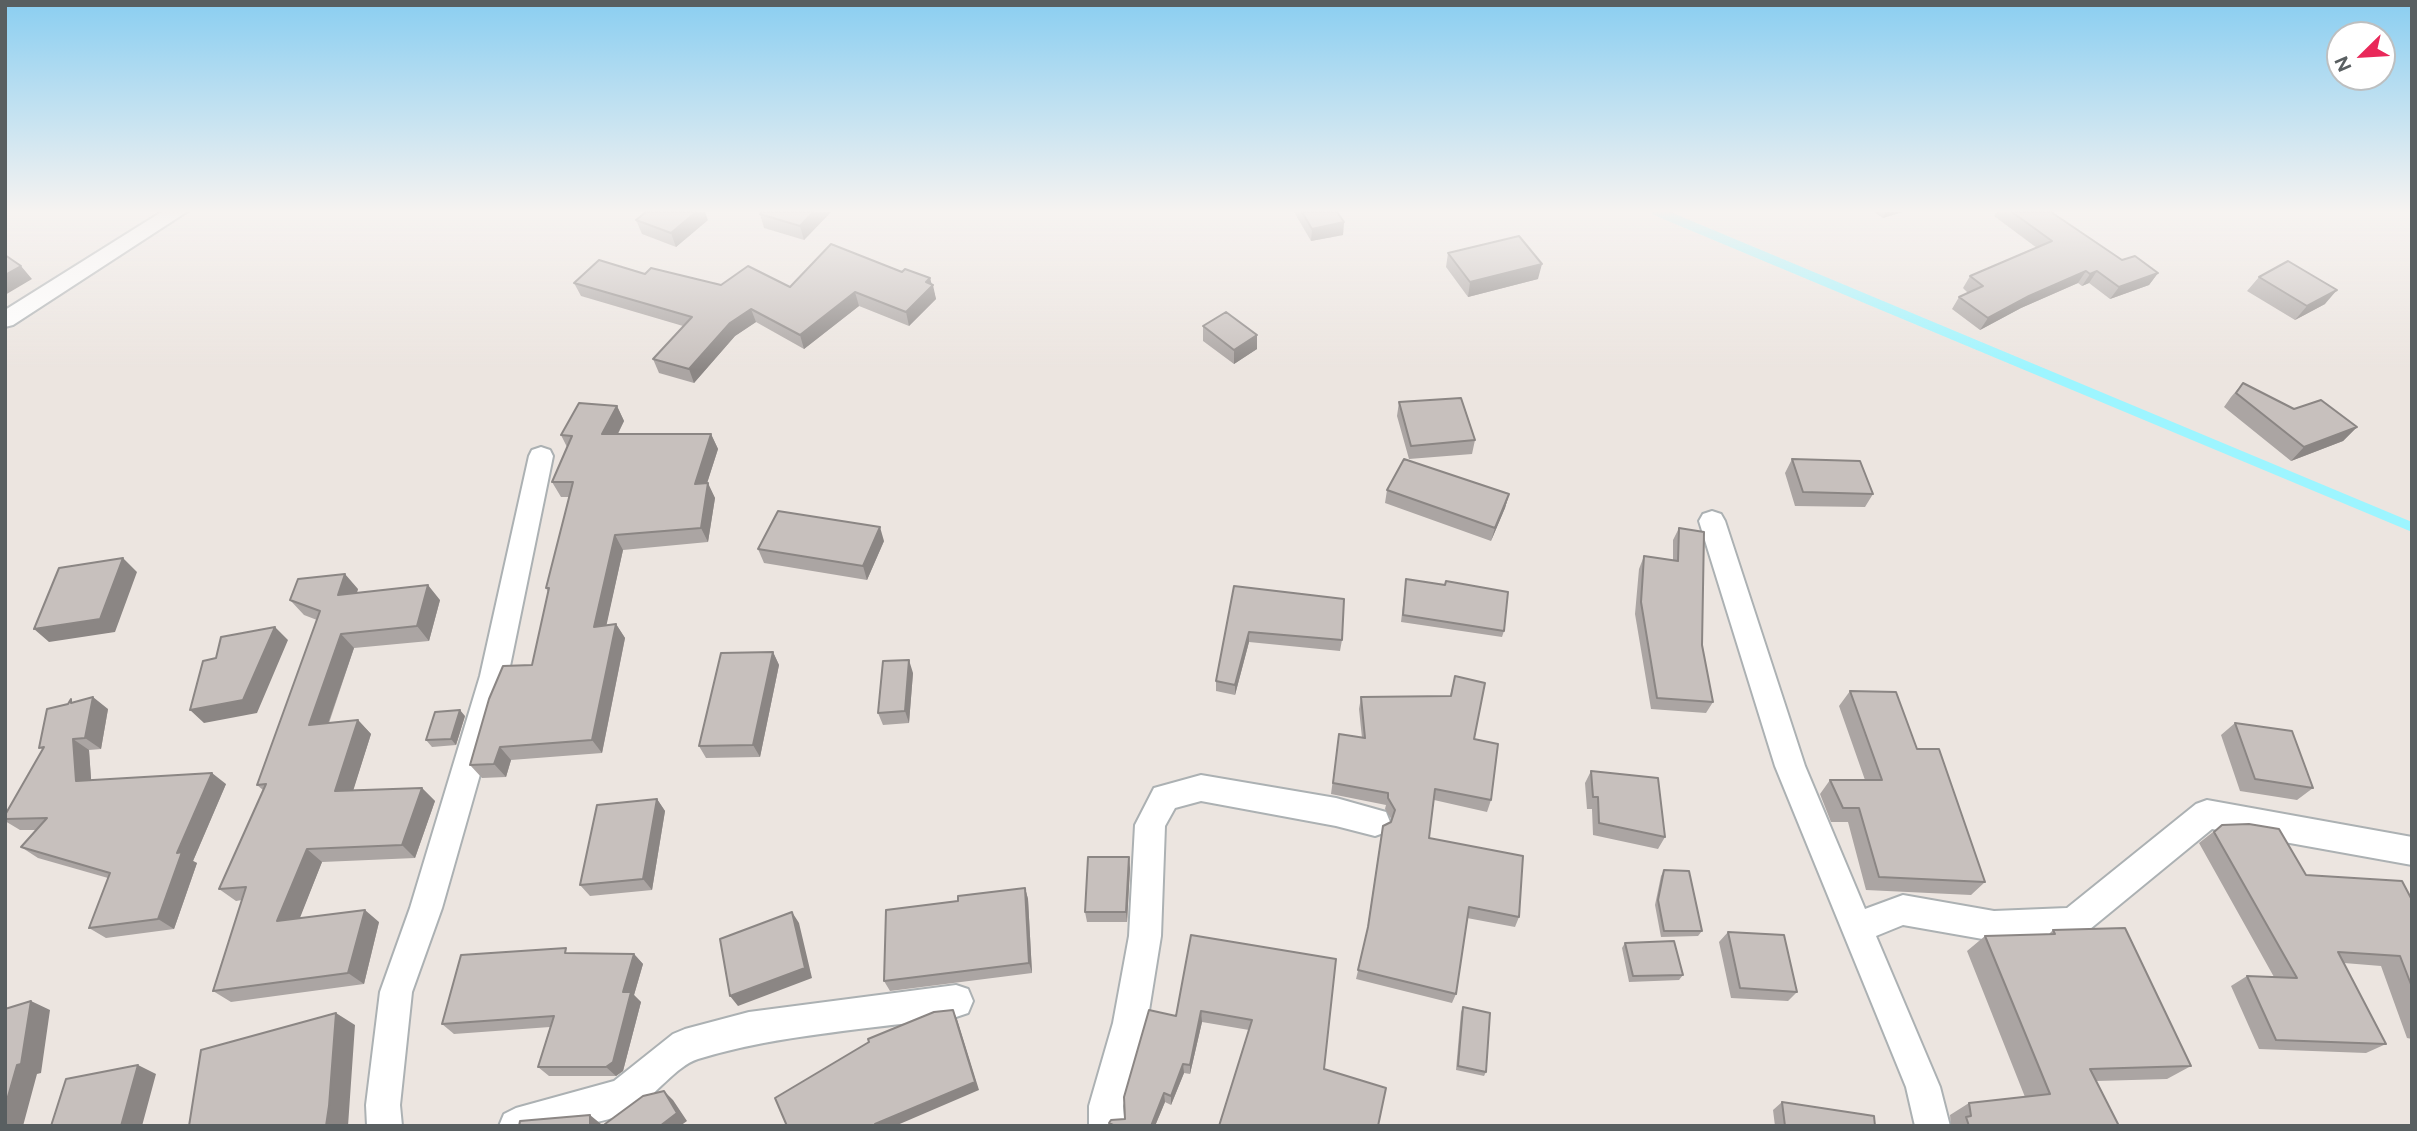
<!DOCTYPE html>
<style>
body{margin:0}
#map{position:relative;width:2417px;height:1131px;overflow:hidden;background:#ece5e0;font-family:Figtree,sans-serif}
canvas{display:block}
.frame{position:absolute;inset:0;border:7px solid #595f61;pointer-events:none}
.north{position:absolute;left:2326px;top:21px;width:70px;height:70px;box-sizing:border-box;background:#fff;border:2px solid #bdbfc0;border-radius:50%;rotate:246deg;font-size:19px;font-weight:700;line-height:28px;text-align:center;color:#595f61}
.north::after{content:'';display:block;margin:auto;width:24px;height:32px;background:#e9295a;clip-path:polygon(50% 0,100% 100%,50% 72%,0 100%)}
</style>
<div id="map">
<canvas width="2417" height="1131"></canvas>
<div class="frame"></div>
<div class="north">N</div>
</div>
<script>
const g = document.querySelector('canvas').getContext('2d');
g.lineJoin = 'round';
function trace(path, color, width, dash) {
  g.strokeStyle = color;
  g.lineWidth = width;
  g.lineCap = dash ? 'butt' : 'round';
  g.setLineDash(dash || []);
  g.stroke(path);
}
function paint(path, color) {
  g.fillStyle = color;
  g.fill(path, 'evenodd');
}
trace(new Path2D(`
 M1656 211 2412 527`), '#9df5ff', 9);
const minor = new Path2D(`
 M163 211H188L13 325 5 327V310Z
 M541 447 550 450 553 456 508 676 442 908 412 992 400 1105 402 1126H367L366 1105 380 992 410 908 480 676 529 456 532 450Z
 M1712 511 1721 514 1725 521 1805 766 1865 909 1903 895 1994 911 2067 908 2196 804 2207 800 2412 837V865L2212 829 2084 934 2073 938 1994 941 1903 925 1876 936 1940 1087 1950 1126H1915L1906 1087 1775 766 1699 521 1703 514Z
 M1201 775 1336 798 1386 812 1390 822 1386 832 1375 836 1336 826 1201 801 1175 808 1165 826 1161 936 1147 1023 1123 1106 1125 1126H1089V1106L1113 1023 1129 936 1135 825 1154 788Z
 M956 985 968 989 973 1001 968 1013 956 1017C871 1029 780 1034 698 1059 676 1066 655 1096 635 1108 595 1131 543 1126 499 1126L504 1114 516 1108 614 1081 673 1034 685 1029 749 1012Z`);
trace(minor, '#acb1b3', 4);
paint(minor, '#fff');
paint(new Path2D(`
 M762 212H831L804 240 764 228 760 214Z
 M1294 212H1337L1344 222 1343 235 1311 241Z
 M1874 212H1902L1883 218Z
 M1997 212H2051L2122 260 2158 273 2149 285 2110 299 2089 283 2082 286 2078 283 2021 308 1980 330 1952 309 1959 297 1968 293 1963 288 1970 276 2037 248 1994 216Z
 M636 220H708L676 247 642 234Z
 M1448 253 1538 279 1468 297 1446 267Z
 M902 272 930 278 936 299 909 326 859 306 804 349 756 322 735 336 694 383 659 373 653 359 683 326 581 296 574 283 645 274 721 285 790 287Z
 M2259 277 2325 304 2295 320 2247 291Z
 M1203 326 1257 349 1234 364 1203 341Z
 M2243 383 2294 409 2357 427 2343 441 2291 461 2224 407 2231 397Z
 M1399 402 1475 440 1472 454 1409 459 1397 416Z
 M617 406 624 421 618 434H711L718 449 707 483 715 498 708 542 623 550 606 625 616 624 625 638 602 753 511 760 506 777 482 778 470 765 532 665 548 592 546 588 569 497H561L552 482 567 447 561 435Z
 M1792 459 1873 494 1865 507 1795 506 1785 473Z
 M1387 490 1509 494 1505 508 1491 541 1385 503Z
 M1679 528 1713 702 1706 713 1651 709 1635 614 1639 569 1644 556 1673 560V540Z
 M884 541 867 580 764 563 758 549Z
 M1406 579 1504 631 1502 637 1401 622Z
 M1234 586 1342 640 1340 651 1249 642 1235 695 1216 691V681Z
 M358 589 357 593 440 600 429 641 354 648 329 723 358 720 371 734 353 790 422 788 435 801 415 858 322 862 299 919 379 922 364 984 231 1002 213 991 242 900 236 901 219 889 263 790 257 785 317 620 304 615 290 600Z
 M773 652 779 665 760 757 706 758 699 746Z
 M913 673 909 723 883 725 878 713Z
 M1455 676 1474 739 1491 800 1487 812 1434 800 1429 838 1519 917 1515 927 1467 918 1456 994 1452 1003 1356 979 1366 937 1381 837 1383 826 1391 822 1392 820 1385 809 1386 805 1331 794 1339 734 1362 738 1359 709 1361 697 1450 696Z
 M1850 691 1917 749 1985 882 1971 895 1866 890 1848 822H1831L1820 794 1830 780H1865L1839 706Z
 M74 702 108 709 101 749 89 750 91 780 226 784 193 861 197 863 174 929 106 938 89 928 108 878 38 858 21 847 36 830H20L5 821V815L42 750Z
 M465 716 456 745 432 747 426 740Z
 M2235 723 2313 788 2297 800 2240 791 2221 735Z
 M1591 771 1665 837 1658 849 1593 835 1592 809H1587L1585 783Z
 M657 799 665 811 652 890 590 896 580 885Z
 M2222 825 2306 875 2412 900V1039L2407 1038 2381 966 2344 963 2386 1044 2366 1053 2259 1049 2231 986 2247 976 2274 977 2199 843Z
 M1130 868 1127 922H1087L1085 912Z
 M1664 870 1702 931 1698 936 1661 937 1655 905 1661 876Z
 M1025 888 1028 899 1032 973 890 991 884 981 958 901Z
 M2053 930 2191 1066 2167 1079 2096 1081 2119 1126H1951L1950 1115 1969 1103 2025 1097 1967 951 1985 936 2049 934Z
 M1728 932 1797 992 1788 1001 1731 998 1719 942Z
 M1191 935 1324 1069 1249 1030 1202 1022 1190 1074 1184 1073 1171 1105 1165 1102 1155 1126H1110L1109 1123 1125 1119 1176 1016Z
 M1625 943 1683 975 1679 980 1629 982 1622 948Z
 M571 953 634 954 643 964 634 995 641 1002 623 1071 616 1076H549L538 1067 550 1027 454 1034 442 1024Z
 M1463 1007 1486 1072 1484 1076 1456 1070 1461 1012Z
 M1782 1102 1875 1126H1775L1773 1110Z`), '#aba5a3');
paint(new Path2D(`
 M696 212H705L708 220 676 247 671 233Z
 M813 212H831L804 240 800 226Z
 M1886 212H1902L1883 218Z
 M1344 222 1343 235 1311 241 1312 229Z
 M1542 264 1538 279 1468 297 1470 282Z
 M21 266 32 279 5 295V275Z
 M2086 271 2078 283 2021 308 1980 330 1988 318 2029 296Z
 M2097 271 2089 283 2082 286 2090 274Z
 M2158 273 2149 285 2110 299 2119 287Z
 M930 278 932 286 933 285 936 299 909 326 906 312 926 282Z
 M2337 290 2325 304 2295 320 2307 306Z
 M855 292 859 306 804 349 800 335Z
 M751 309 756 322 735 336 694 383 689 369 730 323Z
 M1257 335V349L1234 364V350Z
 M617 406 624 421 610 449 602 434Z
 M2357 427 2343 441 2291 461 2304 447Z
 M711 434 718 449 702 499 695 484Z
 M708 483 715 498 708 542 701 528Z
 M1509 494 1505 508 1491 541 1495 528Z
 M880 527 884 541 867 580 863 566Z
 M615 535 623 550 603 641 594 627Z
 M123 558 137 572 115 632 49 642 34 629Z
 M345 574 358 589 351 609 338 595Z
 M428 585 440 600 429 641 417 626Z
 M616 624 625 638 602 753 592 740Z
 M275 627 288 640 257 713 204 723 190 710Z
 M1249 632V642L1235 695V685Z
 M341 634 354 648 323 738 309 725Z
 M773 652 779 665 760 757 753 745Z
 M909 660 913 673 909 723 905 711Z
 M93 697 108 709 101 749 85 738Z
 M460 710 465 716 456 745 451 739Z
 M358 720 371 734 349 804 335 791Z
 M73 739 89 750 92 792 76 781Z
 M500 747 511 760 506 777 494 764Z
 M212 773 226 784 193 861 197 863 174 929 158 919 177 853Z
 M422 788 435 801 415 858 402 845Z
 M657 799 665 811 652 890 643 879Z
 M307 849 322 862 294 933 277 921Z
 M1129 857 1130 868 1127 922 1126 912Z
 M1025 888 1028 899 1032 973 1029 963Z
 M365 910 379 922 364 984 348 973Z
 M792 912 799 923 812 978 738 1006 730 996Z
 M634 954 643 964 634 995 641 1002 623 1071 616 1076 606 1067 623 992Z
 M31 1001 50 1010 41 1073 37 1074 23 1126H5V1107L17 1065Z
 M953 1010 957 1019 979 1090 895 1126H876L875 1124Z
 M1201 1011 1202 1022 1190 1074V1065Z
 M336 1013 355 1025 348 1126H326Z
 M1183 1064 1184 1073 1171 1105V1096Z
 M138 1065 156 1074 142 1126H121Z
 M664 1091 673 1100 687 1121 680 1126H660Z
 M1164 1093 1165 1102 1155 1126H1151Z
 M590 1115 601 1124V1126H590Z`), '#8b8684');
const building = new Path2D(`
 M646 212H696L671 233 636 220Z
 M762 212H813L800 226 760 214Z
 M1302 212H1337L1344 222 1312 229Z
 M2012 212H2051L2122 260 2135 256 2158 273 2119 287 2097 271 2090 274 2086 271 2029 296 1988 318 1959 297 1983 286 1970 276 2052 241Z
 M1519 236 1542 264 1470 282 1448 253Z
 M831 244 902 272 905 269 930 278 926 282 933 285 906 312 855 292 800 335 751 309 730 323 689 369 653 359 692 317 574 283 599 260 645 274 651 268 721 285 748 266 790 287Z
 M5 255 21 266 5 275Z
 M2288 261 2337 290 2307 306 2259 277Z
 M1226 312 1257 335 1234 350 1203 326Z
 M2243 383 2294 409 2321 400 2357 427 2304 447 2236 393Z
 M1461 398 1475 440 1411 446 1399 402Z
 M579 403 617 406 602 434H711L695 484 708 483 701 528 615 535 594 627 616 624 592 740 500 747 494 764 470 765 489 699 503 666 532 665 549 588H546L573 482H552L572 436 561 435Z
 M1404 459 1509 494 1495 528 1387 490Z
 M1792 459 1860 461 1873 494 1803 492Z
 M778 511 880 527 863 566 758 549Z
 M1679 528 1704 532 1702 645 1713 702 1657 698 1641 602 1644 556 1678 561Z
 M123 558 100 619 34 629 59 568Z
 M345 574 338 595 428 585 417 626 341 634 309 725 358 720 335 791 422 788 402 845 307 849 277 921 365 910 348 973 213 991 246 887 219 889 266 784 257 785 320 611 290 600 298 579Z
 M1406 579 1445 585 1446 581 1508 592 1504 631 1403 615Z
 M1234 586 1344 599 1342 640 1249 632 1235 685 1216 681Z
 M275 627 243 700 190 710 203 661 216 658 221 637Z
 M773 652 753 745 699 746 721 653Z
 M909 660 905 711 878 713 883 661Z
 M1455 676 1485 683 1474 739 1498 744 1491 800 1435 789 1429 838 1523 856 1519 917 1469 907 1456 994 1358 970 1368 927 1383 826 1391 822 1395 810 1388 798V793L1333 783 1339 734 1365 738 1361 697 1451 696Z
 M1850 691 1896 692 1917 749H1939L1985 882 1879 877 1859 808H1843L1830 780H1882Z
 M93 697 85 738 73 739 76 781 212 773 177 853 182 852 158 919 89 928 110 873 21 847 47 818 5 819V815L44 747 39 748 47 709 68 704 71 699V703Z
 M460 710 451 739 426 740 435 712Z
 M2235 723 2292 731 2313 788 2255 779Z
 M1591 771 1658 778 1665 837 1599 823 1598 797H1593Z
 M657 799 643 879 580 885 597 805Z
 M2249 824 2279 829 2306 875 2402 881 2412 900V987L2400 956 2338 952 2386 1044 2276 1040 2247 976 2297 978 2214 832 2222 825Z
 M1088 857H1129L1126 912H1085Z
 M1664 870 1689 871 1702 931H1664L1658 900Z
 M1025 888 1029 963 884 981 886 910 958 901V896Z
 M792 912 805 968 730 996 720 939Z
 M2125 928 2191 1066 2090 1069 2119 1126H1969L1966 1117 1971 1116 1969 1103 2050 1094 1985 936 2055 934 2053 930Z
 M1728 932 1784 935 1797 992 1740 988Z
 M1191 935 1336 959 1324 1069 1386 1088 1378 1126H1219L1252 1020 1201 1011 1190 1065 1183 1064 1171 1096 1164 1093 1151 1126H1115L1109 1123 1111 1120 1125 1119 1124 1097 1149 1010 1176 1016Z
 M1674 941 1683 975 1633 976 1625 943Z
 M566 948 565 953 634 954 623 992H631L613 1062 606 1067H538L554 1016 442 1024 461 955Z
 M31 1001 21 1064 17 1065 5 1107V1009Z
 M1463 1007 1490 1013 1486 1072 1458 1066Z
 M953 1010 975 1082 875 1124 876 1126H787L775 1098 869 1042 868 1039 934 1012Z
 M336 1013 329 1106 326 1126H189L201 1050Z
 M138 1065 121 1126H51L66 1079Z
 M664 1091 677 1113 660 1126H606L605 1124 643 1096Z
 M1782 1102 1874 1116 1875 1126H1785Z
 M590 1115V1126H519L520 1121Z`);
paint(building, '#c7c0bd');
trace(building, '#8b8684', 2);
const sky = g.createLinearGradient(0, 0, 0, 370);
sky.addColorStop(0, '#8acef1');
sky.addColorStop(0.57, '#f6f3f1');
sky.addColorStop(1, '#f6f3f100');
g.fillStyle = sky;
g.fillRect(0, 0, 2417, 370);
</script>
